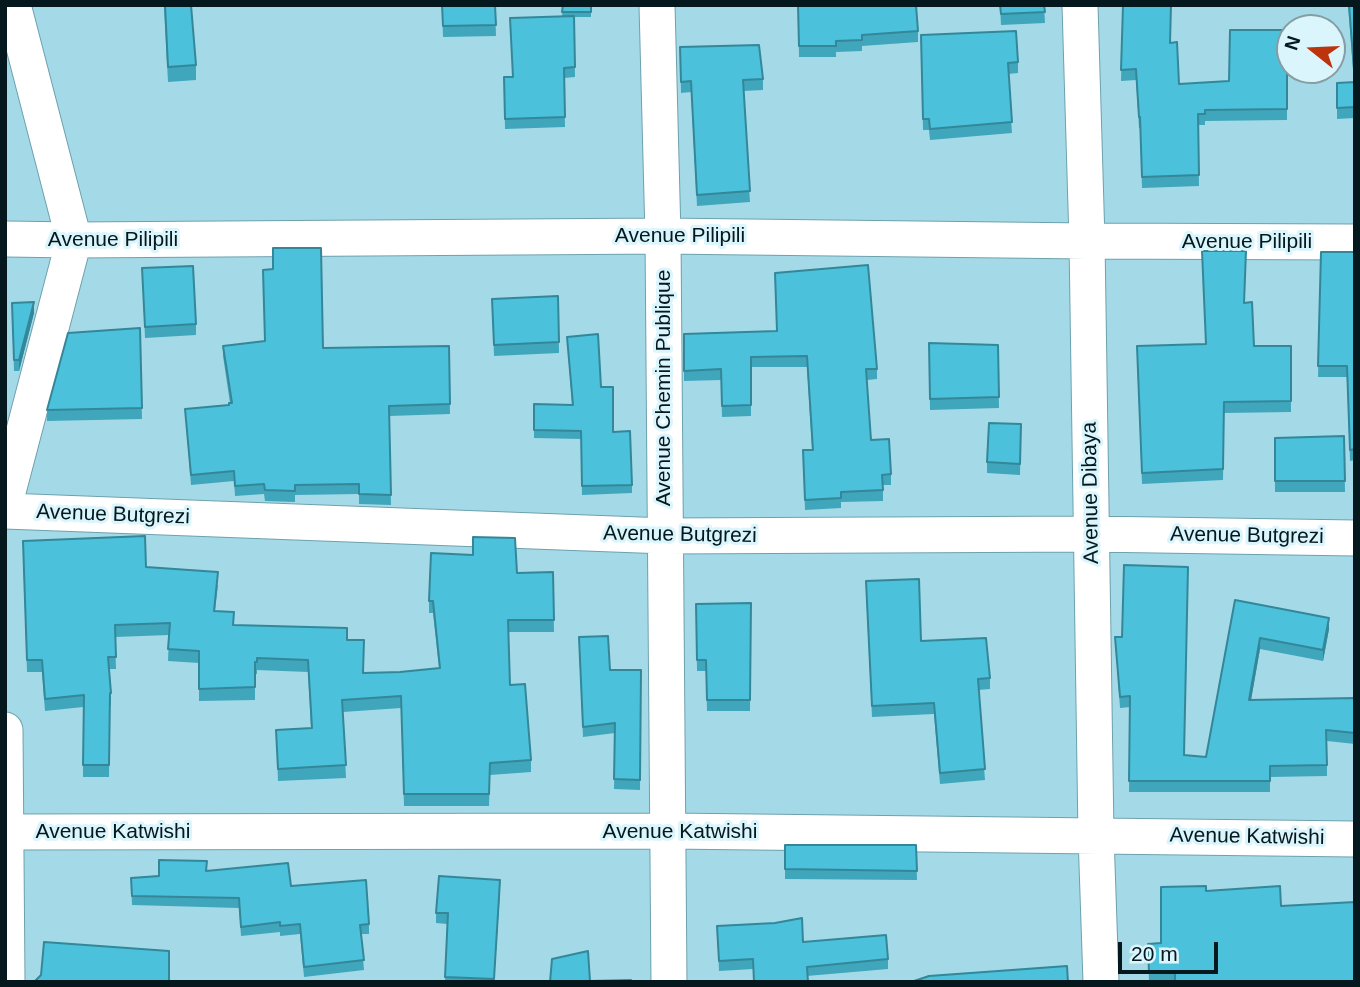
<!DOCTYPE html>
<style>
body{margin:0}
#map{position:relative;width:1360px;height:987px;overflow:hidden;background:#a4dae7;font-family:Helvetica,sans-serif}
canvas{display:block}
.frame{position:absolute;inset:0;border:7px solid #04181d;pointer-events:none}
.north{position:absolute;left:1276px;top:14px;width:70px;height:70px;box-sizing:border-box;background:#dbf5fc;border:2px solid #859da3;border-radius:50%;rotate:288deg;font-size:19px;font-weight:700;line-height:28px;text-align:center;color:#04181d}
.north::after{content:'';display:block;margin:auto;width:24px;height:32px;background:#bd330c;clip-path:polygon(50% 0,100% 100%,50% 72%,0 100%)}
.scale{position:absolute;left:1118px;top:942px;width:100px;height:32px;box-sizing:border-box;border:4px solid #04181d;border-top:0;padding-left:9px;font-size:21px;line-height:24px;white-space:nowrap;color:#04181d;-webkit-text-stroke:5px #dbf5fc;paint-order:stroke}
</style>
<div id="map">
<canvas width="1360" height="987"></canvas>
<div class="frame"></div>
<div class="north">N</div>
<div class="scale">20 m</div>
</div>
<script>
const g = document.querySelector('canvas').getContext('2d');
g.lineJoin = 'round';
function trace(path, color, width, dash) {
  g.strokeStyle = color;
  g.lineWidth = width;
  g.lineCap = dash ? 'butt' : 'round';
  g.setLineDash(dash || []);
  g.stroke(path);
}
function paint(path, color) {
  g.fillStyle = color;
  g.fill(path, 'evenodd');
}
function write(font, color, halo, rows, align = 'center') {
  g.font = font + ' Helvetica,sans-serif';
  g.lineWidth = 6;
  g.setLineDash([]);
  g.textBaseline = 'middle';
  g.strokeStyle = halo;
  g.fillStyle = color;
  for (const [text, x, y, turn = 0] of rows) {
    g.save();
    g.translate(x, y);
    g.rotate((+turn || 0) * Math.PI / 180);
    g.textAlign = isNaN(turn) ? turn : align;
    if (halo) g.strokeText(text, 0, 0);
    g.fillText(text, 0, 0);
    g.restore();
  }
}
const minor = new Path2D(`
 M657 5 663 236 669 982
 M1080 5 1087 241 1096 835 1101 982
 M6 239 74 240 663 236 1087 241 1355 242
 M5 503 74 240 13 5
 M5 511 666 536 1091 534 1355 538
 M5 730 7 982
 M5 832 669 831 1355 839`);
trace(minor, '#6da1ae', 37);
trace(minor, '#fff', 35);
paint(new Path2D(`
 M133 5H272V7H191L196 65V80L168 82 164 7H133Z
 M442 5H495L496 36 443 37Z
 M563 5H591V17H574L575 77 564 78 565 127 505 129 504 77H512L562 16Z
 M798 5 918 31V42L862 46V51L836 52V57H799Z
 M1000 5H1044L1045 23 1001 25Z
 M1123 5 1171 43 1179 84 1229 81 1287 30V120L1205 121V125H1198L1199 186 1142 188 1140 128H1139L1136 80 1121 81Z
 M1348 5H1355V118L1337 119V83L1354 82Z
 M921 35 1018 62V73L1008 74 1012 133 930 140 929 130H923Z
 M680 47 763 79V90L743 91 750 202 697 206 691 92 681 93Z
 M1321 252H1355V460L1350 461 1347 377H1318Z
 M142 268 196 324V335L145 338Z
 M558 296 559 353 494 356 492 299Z
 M12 303 34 313 19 371H14Z
 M1245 303 1254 346H1291V412L1224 413 1223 480 1142 484 1137 357 1206 344Z
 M140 328 142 419 47 421V410Z
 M684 334 877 369V379L867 380 871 440 891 474V485H883V501L841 502V508L805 510 803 450H812L807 367H751V416L722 417 721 380 684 381Z
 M567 337 601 387 613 432 632 485V493L582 495 581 439 534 438V404L572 405Z
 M929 343 998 345 999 408 930 410Z
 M223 346 323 348 449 346 450 414 389 416 391 505 359 504V494L295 495V502L265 501 264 494 235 496 234 481 191 485 185 409 229 405 230 403 223 356Z
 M1021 424 1020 475 987 473V462Z
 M1344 436 1345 492H1275V438Z
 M23 553 146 567 218 585 215 611 234 625 347 640 363 673 400 672 439 668 433 613H429V601L517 573 553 572 554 632H508L510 685 531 760V772L490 775 489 806H404L401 708 343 712 346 778 278 781 276 730 311 728 308 672 257 670V674H255V700L199 701V663L168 661 169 635 115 637 116 669H109L111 693V705H110L109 777H83V707L45 711 42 672H27Z
 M866 592 921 641 990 678V689L978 690 985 780 940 784 934 714 872 717Z
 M1235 600 1329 629 1323 661 1260 649 1251 700 1355 698V744L1327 741V776L1270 777V792H1129L1130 707 1120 708 1115 637H1122L1184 755 1206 757Z
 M751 603 750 711H707L706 671H697L696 604Z
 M579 647 610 670H641L640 790 614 789 615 733 583 737Z
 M785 845H916L917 880 785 879Z
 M206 871 291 886 369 924V934H361L364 970 304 977 300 934 280 936V932L241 936 239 908 132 905 131 878Z
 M500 891 494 982H445L447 924 436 923V913Z
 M1206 891 1281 906 1355 982H1149L1148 944 1161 943Z
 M717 926 888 959V969L807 976 753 969 719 971Z`), '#40a6bc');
paint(new Path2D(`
 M34 302V313L19 371V360Z
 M1329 618V629L1323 661V650Z
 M1260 638V649L1249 711V700Z
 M500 880V891L494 982Z`), '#348799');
const building = new Path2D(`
 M165 5H191L196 65 168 67Z
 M442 5H495L496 25 443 26Z
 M563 5H591V12H562Z
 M798 5H916L918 31 862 35V40L836 41V46H799Z
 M1000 5H1044L1045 12 1001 14Z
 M1123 5H1171L1170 43 1177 42 1179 84 1229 81 1230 30H1287V109L1205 110V114H1198L1199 175 1142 177 1140 117H1139L1136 69 1121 70Z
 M1349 5H1355V107L1337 108V83L1355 82Z
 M574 16 575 67 564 68 565 117 505 119 504 77H513L510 18Z
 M1016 31 1018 62 1008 63 1012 122 930 129 929 119H923L921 35Z
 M759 45 763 79 743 80 750 191 697 195 691 81 681 82 680 47Z
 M273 248H321L323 348 449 346 450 404 389 406 391 495 359 494V484L295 485V491L265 490 264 484 235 486 234 471 191 475 185 409 229 405V403H232L223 346 265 341 263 270 273 269Z
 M1202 251H1246L1244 303 1252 302 1254 346H1291V401L1224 402 1223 469 1142 473 1137 346 1206 344Z
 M1321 252H1355V449L1350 450 1347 366H1318Z
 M868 265 877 369H866L871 440 889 439 891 474 882 475 883 490 841 492V498L805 500 803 450H813L807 356 751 357V405L722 406 721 369 684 371V334L777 331 775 273Z
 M193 266 196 324 145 327 142 268Z
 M558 296 559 342 494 345 492 299Z
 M34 302 19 360H14L12 303Z
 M140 328 142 408 47 410 68 333Z
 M598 334 601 387H613V432L630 431 632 485 582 486 581 431 534 430V404L573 405 567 337Z
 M929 343 998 345 999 397 930 399Z
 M989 423 1021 424 1020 464 987 462Z
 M1344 436 1345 481H1275V438Z
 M145 536 146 567 218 572 214 611 234 612 233 625 347 628V640H364L363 673 400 672 440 668 433 601H429L431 553 473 555V537L515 538 517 573 553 572 554 620H508L510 685 525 684 531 760 490 763 489 794H404L401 696 342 700 346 765 278 769 276 730 312 728 308 660 257 658V662H255V687L199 689V651L168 649 170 623 115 625 116 657H108L111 693H110L109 765H83L84 695 45 699 42 660H27L23 541Z
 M1124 565 1188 567 1184 755 1206 757 1235 600 1329 618 1323 650 1260 638 1249 700 1355 698V733L1326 730 1327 765 1270 766V781H1129L1130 696 1120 697 1115 637H1122Z
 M919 579 921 641 986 638 990 678 978 679 985 769 940 773 934 703 872 706 866 581Z
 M751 603 750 700H707L706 660H697L696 604Z
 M608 636 610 670H641L640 780 614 779 615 723 583 727 579 637Z
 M785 845H916L917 871 785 869Z
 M159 860 207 861 206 871 288 863 291 886 366 880 369 924 360 925 364 960 304 967 300 924 280 926V922L241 927 239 898 132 896 131 878 159 876Z
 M439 876 500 880 494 979 445 977 448 913H436Z
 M1206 886V891L1280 886 1281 906 1355 902V982H1175V972L1149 973 1148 944 1161 943V887Z
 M802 918 803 942 886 935 888 959 807 967 808 982H754L753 959 719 961 717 926 775 923Z
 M44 942 169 951V982H34L41 975Z
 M588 951 590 981 631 980V982H550L552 959Z
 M1067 966 1068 982H911L929 976Z`);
paint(building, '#4bc1db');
trace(building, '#348799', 2);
write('21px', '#04181d', '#dbf5fc', [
 ["Avenue Pilipili",680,236],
 ["Avenue Pilipili",113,240],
 ["Avenue Pilipili",1247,242],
 ["Avenue Chemin Publique",664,388,-90],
 ["Avenue Dibaya",1091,493,-91],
 ["Avenue Butgrezi",113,515,2],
 ["Avenue Butgrezi",680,535,1],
 ["Avenue Butgrezi",1247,536,1],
 ["Avenue Katwishi",113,832],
 ["Avenue Katwishi",680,832],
 ["Avenue Katwishi",1247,837,1]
]);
</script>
